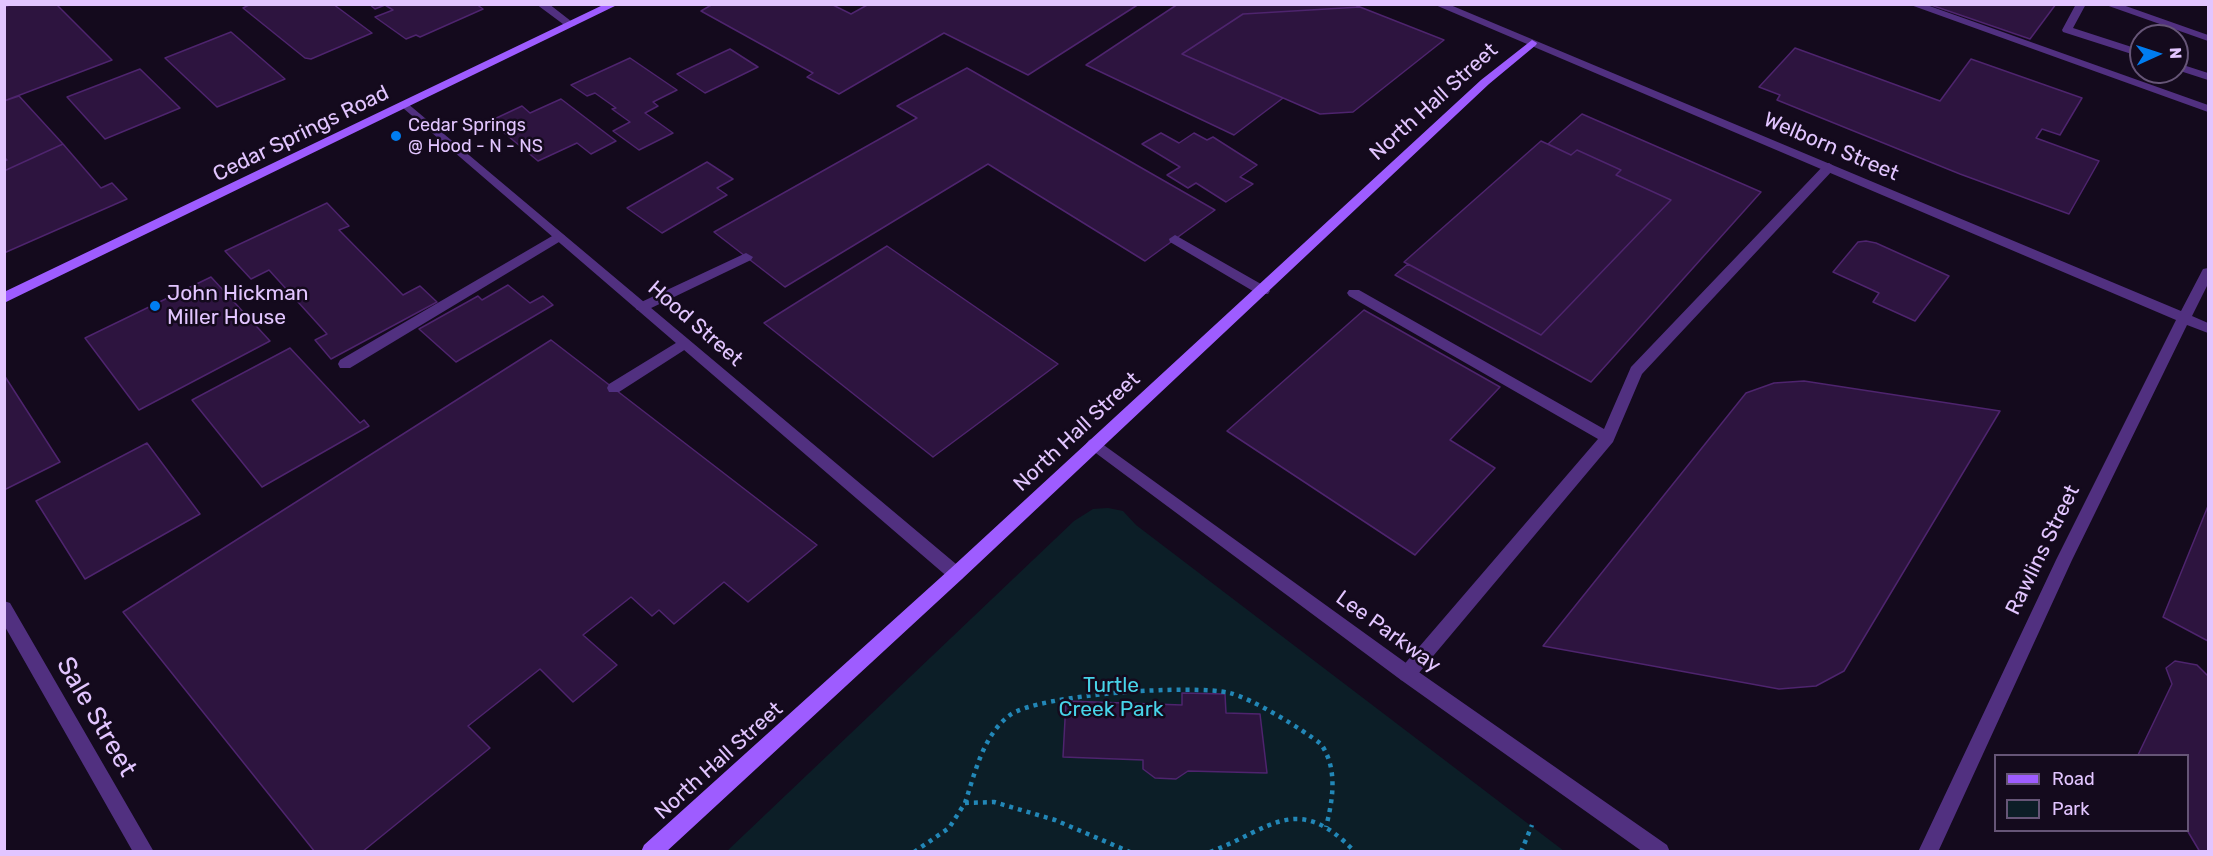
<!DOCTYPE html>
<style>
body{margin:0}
#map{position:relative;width:2213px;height:856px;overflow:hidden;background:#140a1d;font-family:Rubik,sans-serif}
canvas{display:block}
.frame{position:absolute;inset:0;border:6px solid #e2c5ff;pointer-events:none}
.legend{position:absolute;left:1994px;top:754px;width:195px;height:78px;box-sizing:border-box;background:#140a1d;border:2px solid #657;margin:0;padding:8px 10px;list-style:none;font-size:18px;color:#e2c5ff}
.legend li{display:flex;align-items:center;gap:12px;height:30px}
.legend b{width:30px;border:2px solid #657}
.north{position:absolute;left:2129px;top:24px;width:60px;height:60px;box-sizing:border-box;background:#140a1d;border:2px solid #657;border-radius:50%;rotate:87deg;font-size:16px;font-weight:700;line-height:24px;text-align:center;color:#e2c5ff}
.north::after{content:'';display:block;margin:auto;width:21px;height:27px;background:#007df0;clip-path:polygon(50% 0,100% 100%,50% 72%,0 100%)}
</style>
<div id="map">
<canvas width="2213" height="856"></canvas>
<div class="frame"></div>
<ul class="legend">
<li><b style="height:8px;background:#9e5cff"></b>Road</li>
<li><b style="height:16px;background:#0c1e27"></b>Park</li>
</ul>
<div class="north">N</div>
</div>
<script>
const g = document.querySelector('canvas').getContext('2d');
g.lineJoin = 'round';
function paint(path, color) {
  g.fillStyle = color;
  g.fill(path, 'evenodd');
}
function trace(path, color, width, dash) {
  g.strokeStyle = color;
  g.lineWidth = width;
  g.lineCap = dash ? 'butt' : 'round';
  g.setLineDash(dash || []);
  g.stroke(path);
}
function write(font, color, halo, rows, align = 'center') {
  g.font = font + ' Rubik,sans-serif';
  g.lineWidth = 5;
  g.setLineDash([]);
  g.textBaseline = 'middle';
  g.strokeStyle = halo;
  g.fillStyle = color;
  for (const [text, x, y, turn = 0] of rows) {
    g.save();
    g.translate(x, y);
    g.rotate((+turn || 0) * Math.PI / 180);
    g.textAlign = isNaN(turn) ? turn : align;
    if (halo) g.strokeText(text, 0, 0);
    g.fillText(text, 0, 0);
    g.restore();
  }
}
paint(new Path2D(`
 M1108 508 1123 511 1136 525 1564 851 726 852 1074 521 1093 509Z`), '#0c1e27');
const building = new Path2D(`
 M13 4H56L112 60 4 101V7Z
 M251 4H333L372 33 311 59 305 58 243 8Z
 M369 4H476L483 9 420 37 416 35 406 39 375 17 393 10 385 5 375 9Z
 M713 4H831L851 14 869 4H1139L1028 75 944 33 839 94 807 77 813 73 701 11Z
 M1178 4H1353L1360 7 1243 14 1182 54 1283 98 1234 135 1086 65Z
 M1928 4H2056L2030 39Z
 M1360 7 1444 40 1353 112 1320 114 1182 54 1243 14Z
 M231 32 285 79 217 107 165 58Z
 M1795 48 1940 101 1971 59 2082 98 2060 135 2042 129 2036 138 2099 161 2069 214 1960 174 1777 100 1780 95 1759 87Z
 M730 49 758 67 705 93 677 74Z
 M630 58 677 90 653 102 658 106 645 113 673 133 639 150 613 131 630 122 612 109 616 108 595 93 587 96 571 85Z
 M967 68 1215 210 1145 261 988 164 785 287 714 232 917 118 897 106Z
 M140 69 180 108 105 139 67 97Z
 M19 96 63 144 4 171V161L7 160 4 157V101Z
 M561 99 616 141 591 154 577 143 538 161 490 121 522 106 530 113Z
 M1582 114 1761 192 1591 382 1395 275 1408 264 1541 335 1671 200 1616 175 1621 170 1577 150 1571 155 1548 144Z
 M1161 133 1179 143 1194 133 1207 140 1213 137 1257 165 1240 177 1253 184 1226 202 1196 183 1188 188 1167 175 1180 167 1142 144Z
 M1541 141 1571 155 1577 150 1621 170 1616 175 1671 200 1541 335 1404 262Z
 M63 144 101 188 112 183 127 199 4 253V171Z
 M707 162 733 179 717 188 727 195 662 233 627 208Z
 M327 203 349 226 339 230 403 295 420 286 437 302 331 359 315 340 327 334 269 270 251 279 225 251Z
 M1866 241 1876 243 1949 276 1915 321 1873 302 1879 293 1833 272 1858 242Z
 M887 246 1058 364 933 457 764 323Z
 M211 277 270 341 139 410 85 338Z
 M508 285 530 303 543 296 553 305 456 362 419 329 478 296 482 300Z
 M1364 310 1500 387 1450 440 1495 468 1415 555 1227 431Z
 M551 340 817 545 748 602 724 582 674 624 659 610 652 616 631 597 583 635 617 665 573 702 540 669 468 726 490 748 362 852H315L123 612Z
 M290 348 360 423 364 420 369 426 262 487 192 400Z
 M4 375 60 462 4 490Z
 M1804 381 2000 411 1844 671 1816 686 1779 689 1543 646 1746 393 1774 383Z
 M147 443 200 514 85 579 36 501Z
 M2208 506V641L2163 617Z
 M2175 661 2197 665 2208 676V852H2200L2187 830 2188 756 2138 755 2172 684 2166 668Z
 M1182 693 1225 694 1226 713 1260 714 1267 773 1188 771 1176 779 1155 778 1143 769V760L1063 757 1066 701 1182 705Z`);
paint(building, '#2d143f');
trace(building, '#4e246e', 1.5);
trace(new Path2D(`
 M965 803C975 773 983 735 1010 715 1040 694 1193 684 1230 693 1253 699 1302 729 1321 744 1338 769 1333 799 1326 827
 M914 852 949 828 965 803 994 802 1055 820 1130 852
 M1210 852C1271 829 1297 791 1355 852
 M1521 852 1532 825`), '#2287b7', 4.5, [4, 5]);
paint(new Path2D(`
 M1908 4H1924L2208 105V112Z
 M2076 4H2086L2073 28 2141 50V57L2063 32 2062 30Z
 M2103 4H2120L2208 35V41Z
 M2177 63 2208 73V80L2177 70Z
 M1829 163 1835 167 1833 170 1642 374 1613 442 1413 680 1407 682 1401 680 1398 674 1401 668 1598 439 1349 296 1347 293 1349 290H1359L1604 429 1631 367 1825 164Z
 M559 232 565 236 564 239 350 368H340L338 364 340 360Z
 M1175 235 1268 288 1270 291 1268 294H1258L1170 242 1169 239Z
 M746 253 753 257 751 260 647 310H637L635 307 637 304Z
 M684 338 691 343 689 347 619 392H609L607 388 609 384Z`), '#513080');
paint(new Path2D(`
 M536 4H549L576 25 567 27Z
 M1433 4H1448L2181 311 2203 269 2208 268V284L2192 316 2208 323V333L2187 325 2072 560 1938 852H1918L2056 560 2176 320Z
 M407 103 962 569 964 574 962 579 956 581 950 579 403 108 401 106Z
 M1094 438 1413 668 1667 845 1670 852H1643L1401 680 1089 448 1086 444 1089 440Z
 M4 601 10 603 154 852H133L4 625Z`), '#513080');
paint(new Path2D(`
 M605 4H619L4 303V292Z
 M1532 40 1537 43 1536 45 1489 84 962 579 666 852H641L644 845 950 569 1481 80Z`), '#9e5cff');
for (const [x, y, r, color] of [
 [396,136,6,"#007df0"],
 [155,306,6,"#007df0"]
]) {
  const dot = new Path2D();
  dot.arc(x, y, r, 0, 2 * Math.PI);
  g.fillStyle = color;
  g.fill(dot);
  trace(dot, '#140a1d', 2);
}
write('18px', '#e2c5ff', '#140a1d', [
 ["Cedar Springs",408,126],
 ["@ Hood - N - NS",408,147]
], 'left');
write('21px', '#e2c5ff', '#140a1d', [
 ["North Hall Street",1434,102,-42],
 ["Cedar Springs Road",301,134,-26],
 ["Welborn Street",1831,147,23],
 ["Hood Street",695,324,41],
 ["North Hall Street",1077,432,-43],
 ["Rawlins Street",2043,550,-64],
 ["Lee Parkway",1388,632,36],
 ["North Hall Street",719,761,-42]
]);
write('21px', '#e2c5ff', '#140a1d', [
 ["John Hickman",167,294],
 ["Miller House",167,318]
], 'left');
write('21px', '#48d4e9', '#140a1d', [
 ["Turtle",1111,686],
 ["Creek Park",1111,710]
]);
write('26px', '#e2c5ff', '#140a1d', [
 ["Sale Street",96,717,60]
]);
</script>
